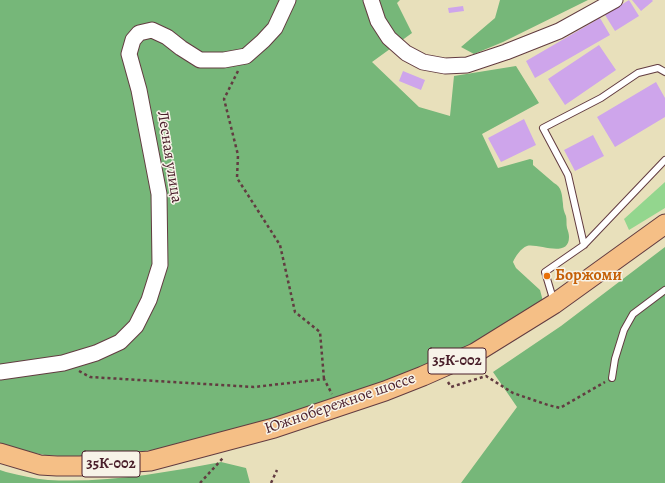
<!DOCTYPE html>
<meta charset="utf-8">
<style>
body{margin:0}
canvas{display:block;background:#e8e0bb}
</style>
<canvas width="665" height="483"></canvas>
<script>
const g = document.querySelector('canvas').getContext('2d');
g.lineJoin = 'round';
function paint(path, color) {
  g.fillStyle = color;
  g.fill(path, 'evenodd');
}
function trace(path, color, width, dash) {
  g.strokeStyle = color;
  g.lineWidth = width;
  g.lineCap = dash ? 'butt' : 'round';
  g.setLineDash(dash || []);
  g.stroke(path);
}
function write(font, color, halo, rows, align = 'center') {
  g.font = font + ' Alegreya,serif';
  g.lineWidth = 3;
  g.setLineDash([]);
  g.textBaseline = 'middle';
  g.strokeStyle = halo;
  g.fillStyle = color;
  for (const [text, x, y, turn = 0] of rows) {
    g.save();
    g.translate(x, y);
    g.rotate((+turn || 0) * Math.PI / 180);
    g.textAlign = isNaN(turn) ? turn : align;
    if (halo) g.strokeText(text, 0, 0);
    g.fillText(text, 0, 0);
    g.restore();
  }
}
paint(new Path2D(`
 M665 182V208L629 230 624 219Z`), '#93d68e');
paint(new Path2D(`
 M0 0H400L397 3 412 33 372 62 419 107 450 116 454 76 516 66 539 103 482 134 498 168 530 159 533 160V165L554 183C562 187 562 195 563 204 563 208 564 212 566 216 567 220 566 224 567 228 568 231 569 234 569 237 569 259 538 243 527 246 521 248 515 257 513 262L516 268 540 290 544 305 471 346 382 384 216 437 152 450 109 456 73 457 45 455 12 449 0 445Z
 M500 0H588L503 42 474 54 461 47 495 18Z
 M665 247V483H461L517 407 493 372 561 326Z
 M221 462 246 468 250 483H0V470L6 472C20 475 34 479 48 480 106 483 164 473 221 462Z`), '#76b779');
paint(new Path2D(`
 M629 0 639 16 615 31 605 15Z
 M632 0H652L653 1 641 11Z
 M463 6 464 11 449 13 448 8Z
 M600 18 610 35 535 78 526 61Z
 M599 45 616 70 565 105 548 79Z
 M403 71 425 80 421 90 399 81Z
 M656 82 665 98V117L615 147 597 117Z
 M524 119 536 145 501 162 488 138Z
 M593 135 604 156 575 171 564 150Z`), '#cea5eb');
const service = new Path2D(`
 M584 245 568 175 543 128 601 98 638 73 658 68 665 72
 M554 302 545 272 584 245 665 160
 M612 378 615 359 624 330 633 314 665 290`);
const tertiary = new Path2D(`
 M371 0 378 21 389 38 406 53 423 62 445 66 467 65 506 52 559 31 615 0
 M0 372 63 363 96 353 120 342 136 326 149 300 160 265 159 194 139 90 129 54 133 40 139 33 152 30 167 37 181 48 200 60H224L246 56 263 41 275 28 288 0`);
const trunk = new Path2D(`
 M0 453 40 465 57 466H80L150 461 274 428 385 391 423 376 475 353 554 304 665 224`);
trace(service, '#623c41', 8);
trace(tertiary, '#623c41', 17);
trace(trunk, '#623c41', 21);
trace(new Path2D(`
 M238 71 224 99 238 155 237 178 280 245 295 312 320 332 324 379
 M79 371 90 377 254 387 324 379 332 394
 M448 382 451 387 486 376 513 393 548 405 560 408 605 382
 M200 483 223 458
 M271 483 277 470`), '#623c41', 2.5, [3, 3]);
trace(service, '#fff', 6);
trace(tertiary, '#fff', 15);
trace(trunk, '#f5bf86', 19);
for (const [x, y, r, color] of [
 [547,276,4,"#e8710a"]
]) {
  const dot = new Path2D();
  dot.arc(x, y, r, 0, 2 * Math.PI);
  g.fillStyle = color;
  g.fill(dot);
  trace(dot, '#f7f3e8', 1.5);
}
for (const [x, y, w] of [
 [457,361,58],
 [111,464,58]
]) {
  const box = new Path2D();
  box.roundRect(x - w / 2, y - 13, w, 26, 3);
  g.fillStyle = '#f7f3e8';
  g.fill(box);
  trace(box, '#4a1f2b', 1);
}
write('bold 15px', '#4a1f2b', null, [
 ["35К-002",457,361],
 ["35К-002",111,464]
]);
write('16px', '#4a1f2b', '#f7f3e8', [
 ["Лесная улица",169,157,81],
 ["Южнобережное шоссе",340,404,-19]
]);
write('bold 16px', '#c56008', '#f7f3e8', [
 ["Боржоми",555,276]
], 'left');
</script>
